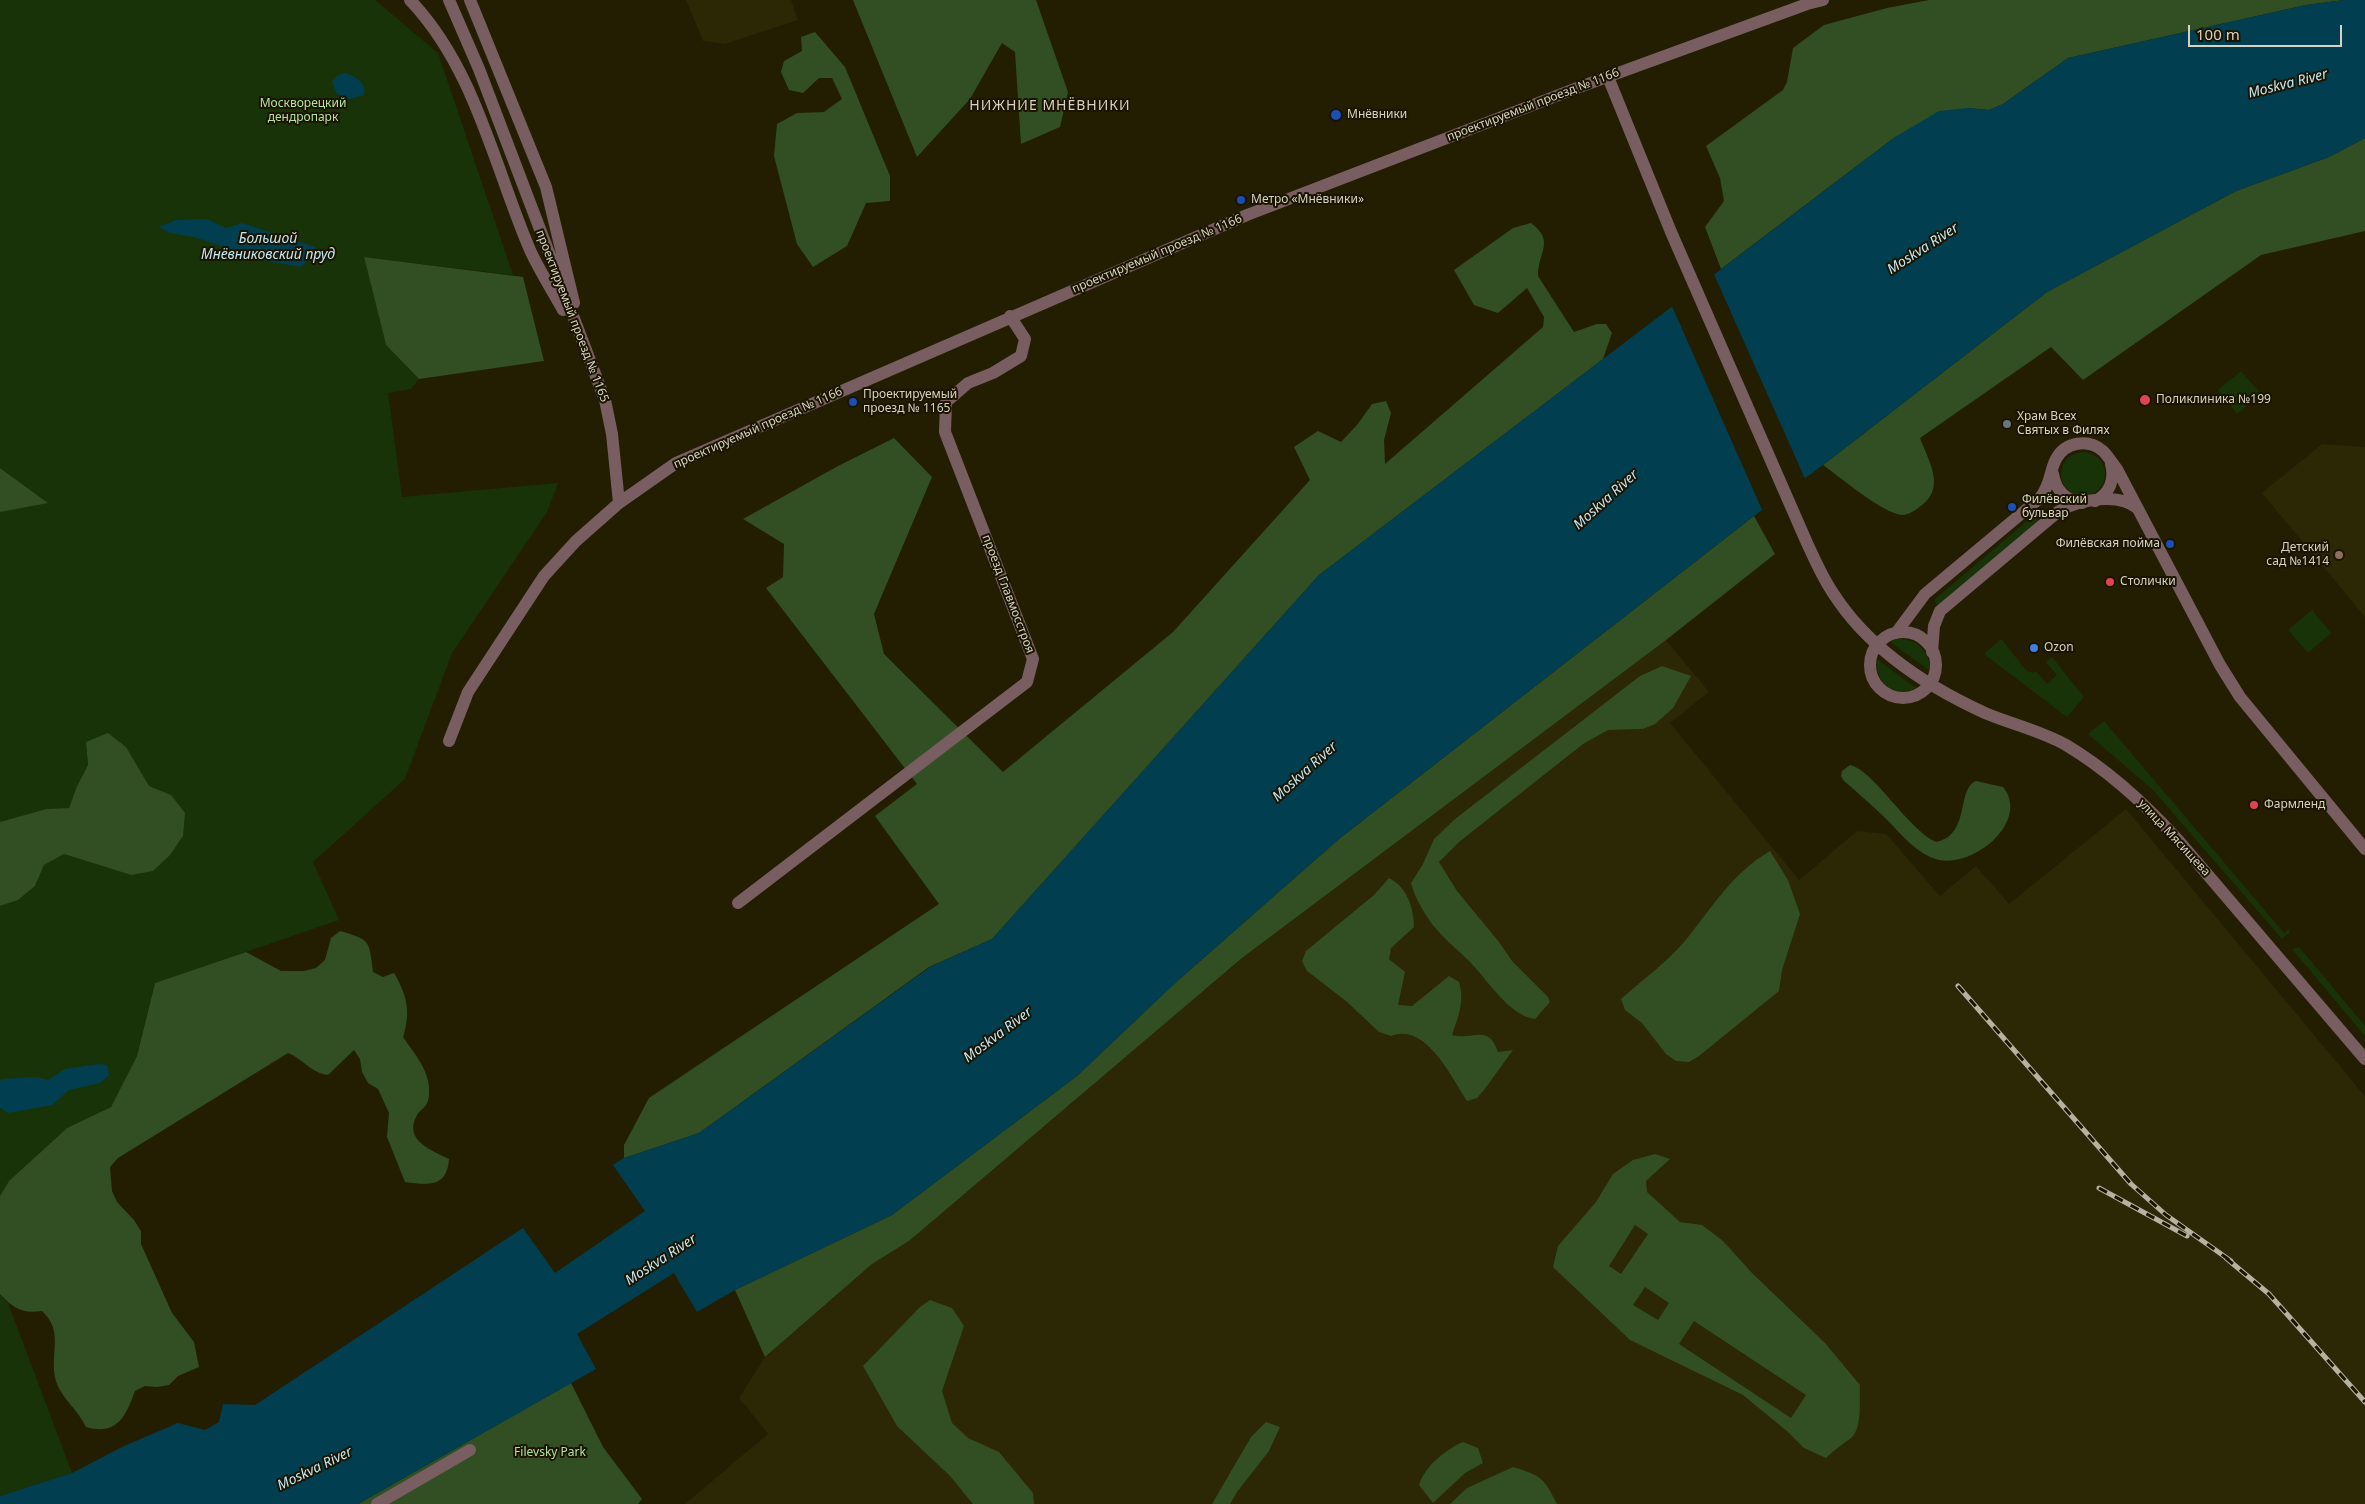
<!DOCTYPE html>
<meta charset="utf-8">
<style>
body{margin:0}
#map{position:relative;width:2365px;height:1504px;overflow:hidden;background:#231e01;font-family:"Noto Sans",sans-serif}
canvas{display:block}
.scale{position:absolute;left:2188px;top:25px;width:154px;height:22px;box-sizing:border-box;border:2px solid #d6d3c2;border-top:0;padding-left:6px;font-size:15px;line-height:18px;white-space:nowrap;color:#d6d3c2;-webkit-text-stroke:4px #1a1400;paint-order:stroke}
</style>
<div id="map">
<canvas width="2365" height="1504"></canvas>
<div class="scale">100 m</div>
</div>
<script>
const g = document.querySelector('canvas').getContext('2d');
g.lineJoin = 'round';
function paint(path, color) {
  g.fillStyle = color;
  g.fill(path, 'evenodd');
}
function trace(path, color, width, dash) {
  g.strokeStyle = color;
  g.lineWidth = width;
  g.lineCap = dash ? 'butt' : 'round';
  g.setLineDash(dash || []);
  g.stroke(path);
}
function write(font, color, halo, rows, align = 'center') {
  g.font = font + ' "Noto Sans",sans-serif';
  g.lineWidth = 4;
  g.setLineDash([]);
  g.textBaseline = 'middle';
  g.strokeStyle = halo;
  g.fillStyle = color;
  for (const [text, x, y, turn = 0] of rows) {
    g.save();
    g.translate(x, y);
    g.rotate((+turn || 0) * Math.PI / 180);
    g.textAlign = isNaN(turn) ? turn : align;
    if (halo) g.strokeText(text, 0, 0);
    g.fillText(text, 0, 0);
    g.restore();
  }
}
paint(new Path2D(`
 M686 0H791L798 20 725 44 703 41Z
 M2322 444 2365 447V617L2262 493Z
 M1666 640 1709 692 1670 723 1799 880 1857 831 1886 834 1940 896 1976 866 2009 904 2126 809 2365 1096V1504H685L768 1434 739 1398 765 1357 872 1264 909 1241 1242 958Z`), '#2c2704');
paint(new Path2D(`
 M0 0H375L438 53 513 275 364 257 386 345 419 379 411 389 388 393 402 497 558 483 547 512 452 653 405 779 313 862 339 920 155 983 137 1056 111 1107 67 1128 9 1181 0 1196V906L18 900 35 886 44 865 64 854 131 875 171 795 149 786 126 748 86 742 88 765 77 786 69 808 46 809 0 822V512L47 502 0 468Z
 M2241 371 2261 394 2237 414 2218 390Z
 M2061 474a22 22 0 1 1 44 0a22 22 0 1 1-44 0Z
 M2034 515 2038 521 1938 606 1934 600Z
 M2312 610 2331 633 2308 653 2288 630Z
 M1897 639C1916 638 1931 651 1929 670L1890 642Z
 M2001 639 2027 671 2033 673 2036 671 2047 684 2057 675 2046 662 2052 657 2084 697 2067 717 1984 654Z
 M1877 659 1916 688C1895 699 1874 682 1877 659Z
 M2104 721 2284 933 2290 929 2289 933 2282 939 2153 790 2088 734Z
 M2299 947 2365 1026V1036L2292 949Z
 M0 1294 8 1303 72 1473 0 1496Z`), '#183307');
paint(new Path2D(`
 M853 0H1036L1068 92 1060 127 1021 144 1015 52 1002 43 970 99 917 157Z
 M1929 0H2344L2306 5 2068 58 2003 104 1989 110 1968 108 1895 137 1721 269 1705 227 1724 201 1720 178 1706 146 1783 90 1787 82 1793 48 1824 25 1887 8Z
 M815 32 845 67 890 176V201L866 203 847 246 813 267 797 244 774 156 777 124 797 113 824 112 842 99 832 78H819L803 93 789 90 781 72 784 61 802 51 801 37Z
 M2365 138V231L2261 255 2083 380 2051 347 1920 438C1928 460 1946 487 1922 505 1917 509 1909 515 1902 515 1882 513 1840 477 1823 465L2047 292 2236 191 2329 157Z
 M1531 223C1556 242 1537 253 1538 276L1574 332 1597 324H1606L1612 333 1603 359 1319 575 992 939 929 967 699 1133 624 1158V1145L649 1098 939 904 875 816 917 784 766 588 783 577 784 544 743 519 838 466 894 438 932 477 874 614 884 654 1003 772 1173 632 1310 480 1294 447 1318 431 1341 442 1357 425 1372 404 1386 401 1391 413 1384 440 1385 464 1543 327 1544 317 1527 288 1498 313 1474 305 1454 270 1513 228Z
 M364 257 523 277 544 361 419 379 386 345Z
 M0 468 48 503 0 512Z
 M1754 516 1775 554 1666 640 1242 958 909 1241 872 1264 765 1357 735 1290 892 1215 1077 1076 1174 984 1339 839Z
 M1662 666 1691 676 1673 708 1655 724 1643 729 1608 730 1583 744 1459 842 1439 862 1457 891 1499 942 1512 961 1548 997 1550 1002 1535 1019C1509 1016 1487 979 1470 962 1457 949 1443 938 1432 924 1423 911 1415 898 1411 883L1423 864 1434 839 1455 819 1640 676Z
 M108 733 126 747 149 786 171 795 185 813 183 836 170 855 153 871 131 875 64 854 44 865 35 886 18 900 0 906V822L46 809 69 808 77 786 88 765 86 742Z
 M1850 765C1874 770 1908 830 1936 842 1971 835 1956 789 1976 781L2003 787C2032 822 1968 875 1930 857 1911 848 1896 828 1881 814 1869 803 1856 791 1844 781L1841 776 1842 771Z
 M1770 851 1788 880 1800 914 1782 970 1779 991 1699 1056 1689 1062 1676 1061 1666 1054 1642 1023 1625 1010 1621 999C1641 981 1666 963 1684 942 1712 908 1731 874 1770 851Z
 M1389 878C1407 887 1414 908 1414 927L1391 948 1389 959 1405 972 1398 1005 1412 1006 1449 976 1459 982C1465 1001 1458 1018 1452 1035 1474 1041 1488 1023 1498 1052L1513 1050 1484 1090 1477 1098 1467 1101C1451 1077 1426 1022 1391 1036L1379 1032 1346 1001 1307 971 1302 961 1306 951 1374 895Z
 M340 931C371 940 369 940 373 972L383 977 394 973C407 995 411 1012 403 1037 416 1056 431 1072 429 1095 428 1109 420 1108 416 1117 404 1141 433 1151 449 1159 447 1188 428 1185 405 1182L387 1137 389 1113 378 1089 368 1083 362 1072 360 1059 354 1050 328 1075C311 1073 303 1059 288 1053L118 1158 110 1167 112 1191 117 1202 134 1220 141 1231V1244L172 1313 194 1342 199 1367 178 1376 169 1385 157 1387 145 1386 135 1391C126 1416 117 1436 86 1427 78 1409 59 1397 55 1377 50 1352 64 1331 42 1311 22 1314 13 1308 0 1294V1196L9 1181 67 1128 111 1107 137 1056 155 983 246 952 281 971H304L316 968 325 960 331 938Z
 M1655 1154 1670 1159 1646 1181 1647 1192 1680 1222 1702 1225 1723 1241 1752 1273 1825 1343 1860 1385C1859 1399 1863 1428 1851 1438 1842 1445 1834 1450 1826 1458L1804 1448 1788 1432 1743 1395 1630 1340 1553 1267 1558 1246 1596 1202 1613 1174 1633 1160ZM1635 1225 1648 1234 1621 1274 1609 1266ZM1645 1287 1669 1303 1658 1320 1633 1305ZM1694 1321 1806 1395 1791 1418 1679 1344Z
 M930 1300 952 1308 964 1326 942 1391 952 1423 968 1438 999 1452 1033 1493 1034 1504H973L950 1476 897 1426 863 1366 920 1307Z
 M571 1383 603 1447 642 1499 638 1504H358Z
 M1266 1422 1280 1427 1269 1451 1237 1492 1230 1504H1212L1251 1437Z
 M1463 1442 1478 1448 1483 1463 1465 1473 1433 1503 1419 1485C1425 1466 1445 1450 1463 1442Z
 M1513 1467C1542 1476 1543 1477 1557 1504H1450L1467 1488Z`), '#314f22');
paint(new Path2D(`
 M2344 0H2365V138L2329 157 2236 191 2047 292 1823 465 1754 516 1339 839 1174 984 1077 1076 892 1215 735 1290 697 1312 674 1273 577 1334 596 1369 358 1504H0V1496L72 1473 124 1446 178 1423 205 1430 219 1422 223 1404 255 1405 523 1228 555 1273 645 1211 613 1165 624 1158 699 1133 930 967 992 939 1319 575 1895 137 1939 111 1968 108 1989 110 2003 104 2068 58 2306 5Z
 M345 73C355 76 367 83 364 95L349 99 337 94 332 82 337 76Z
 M207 219 226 228 242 223 315 247 313 255 301 267 261 260 245 251 231 249 194 237 170 233 159 227 176 220Z
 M99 1064 107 1065 109 1075 100 1083 69 1090 52 1105 8 1113 0 1108V1081L2 1079 36 1077 48 1080 65 1069Z`), '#013f50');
paint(new Path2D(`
 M1713 272 1806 481 1763 512 1671 304Z`), '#231e01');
trace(new Path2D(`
 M410 0C475 68 494 166 530 250 539 270 552 290 563 310
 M449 0 479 69 605 400 612 434 619 503
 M470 0 546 187 574 303
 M1608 77 1671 232 1807 543C1815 560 1822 577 1833 593 1868 648 1926 686 1985 713 2011 724 2041 731 2066 745 2108 770 2145 804 2178 840L2365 1059
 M2053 474C2056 491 2065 500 2082 503
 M2095 501C2110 494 2115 479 2111 464
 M1870 665a33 33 0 1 1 66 0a33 33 0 1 1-66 0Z
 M1896 633 1925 594 2040 498C2051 484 2049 473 2056 459 2065 442 2088 438 2103 451 2108 456 2112 463 2117 469L2220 665 2240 697 2365 849
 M1932 652 1934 626 1940 611 2059 511C2080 500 2118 492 2137 508
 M449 741 468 692 544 576 576 541 619 503 676 463 1247 215 1577 88 1807 4 1823 0
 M738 903 1027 682 1033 659 945 432 946 402 968 383 993 373 1021 356 1025 339 1010 316
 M377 1504 470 1450`), '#785d61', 12);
const rail = new Path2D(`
 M1958 986 2131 1184 2166 1215 2231 1261
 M2099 1188 2187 1236
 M2226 1258 2269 1294 2365 1402`);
trace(rail, '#b5b29f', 5);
trace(rail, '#1a1400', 3, [9]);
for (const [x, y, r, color] of [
 [1336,115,6,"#1a4fb4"],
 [1241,200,5,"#1a4fb4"],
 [2145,400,6,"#e0444e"],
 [853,402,5,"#1a4fb4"],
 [2007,424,5,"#6b7280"],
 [2012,507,5,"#1a4fb4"],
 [2170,544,5,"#1a4fb4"],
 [2339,555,5,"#8d6e63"],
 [2110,582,5,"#e0444e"],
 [2034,648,5,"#3f7fe0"],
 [2254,805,5,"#e0444e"]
]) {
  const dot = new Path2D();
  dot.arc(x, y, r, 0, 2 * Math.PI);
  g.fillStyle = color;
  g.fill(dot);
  trace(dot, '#1a1400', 2);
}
write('12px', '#b2e39b', '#1a1400', [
 ["Москворецкий",303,104],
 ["дендропарк",303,118],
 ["Filevsky Park",550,1453]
]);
write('12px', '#d6d3c2', '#1a1400', [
 ["проектируемый проезд № 1166",1533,105,-21],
 ["проектируемый проезд № 1166",1157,254,-23],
 ["проектируемый проезд № 1165",572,316,69],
 ["проектируемый проезд № 1166",758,428,-24],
 ["проезд Главмосстроя",1008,594,69],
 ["улица Мясищева",2174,838,47]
]);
write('12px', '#d6d3c2', '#1a1400', [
 ["Мнёвники",1347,115],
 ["Метро «Мнёвники»",1251,200],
 ["Проектируемый",863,395],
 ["проезд № 1165",863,409],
 ["Поликлиника №199",2156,400],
 ["Храм Всех",2017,417],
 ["Святых в Филях",2017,431],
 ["Филёвский",2022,500],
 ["бульвар",2022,514],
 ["Филёвская пойма",2160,544,"right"],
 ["Детский",2329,548,"right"],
 ["сад №1414",2329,562,"right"],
 ["Столички",2120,582],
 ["Ozon",2044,648],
 ["Фармленд",2264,805]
], 'left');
write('italic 14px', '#c2e7f5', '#1a1400', [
 ["Moskva River",2288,84,-14],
 ["Большой",268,239],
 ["Мнёвниковский пруд",268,255],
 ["Moskva River",1923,249,-33],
 ["Moskva River",1606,500,-42],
 ["Moskva River",1305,772,-42],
 ["Moskva River",998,1035,-37],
 ["Moskva River",661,1260,-33],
 ["Moskva River",315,1469,-26]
]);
g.letterSpacing = '1px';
write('14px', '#d6d3c2', '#1a1400', [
 ["НИЖНИЕ МНЁВНИКИ",1050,106]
]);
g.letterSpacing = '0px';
</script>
